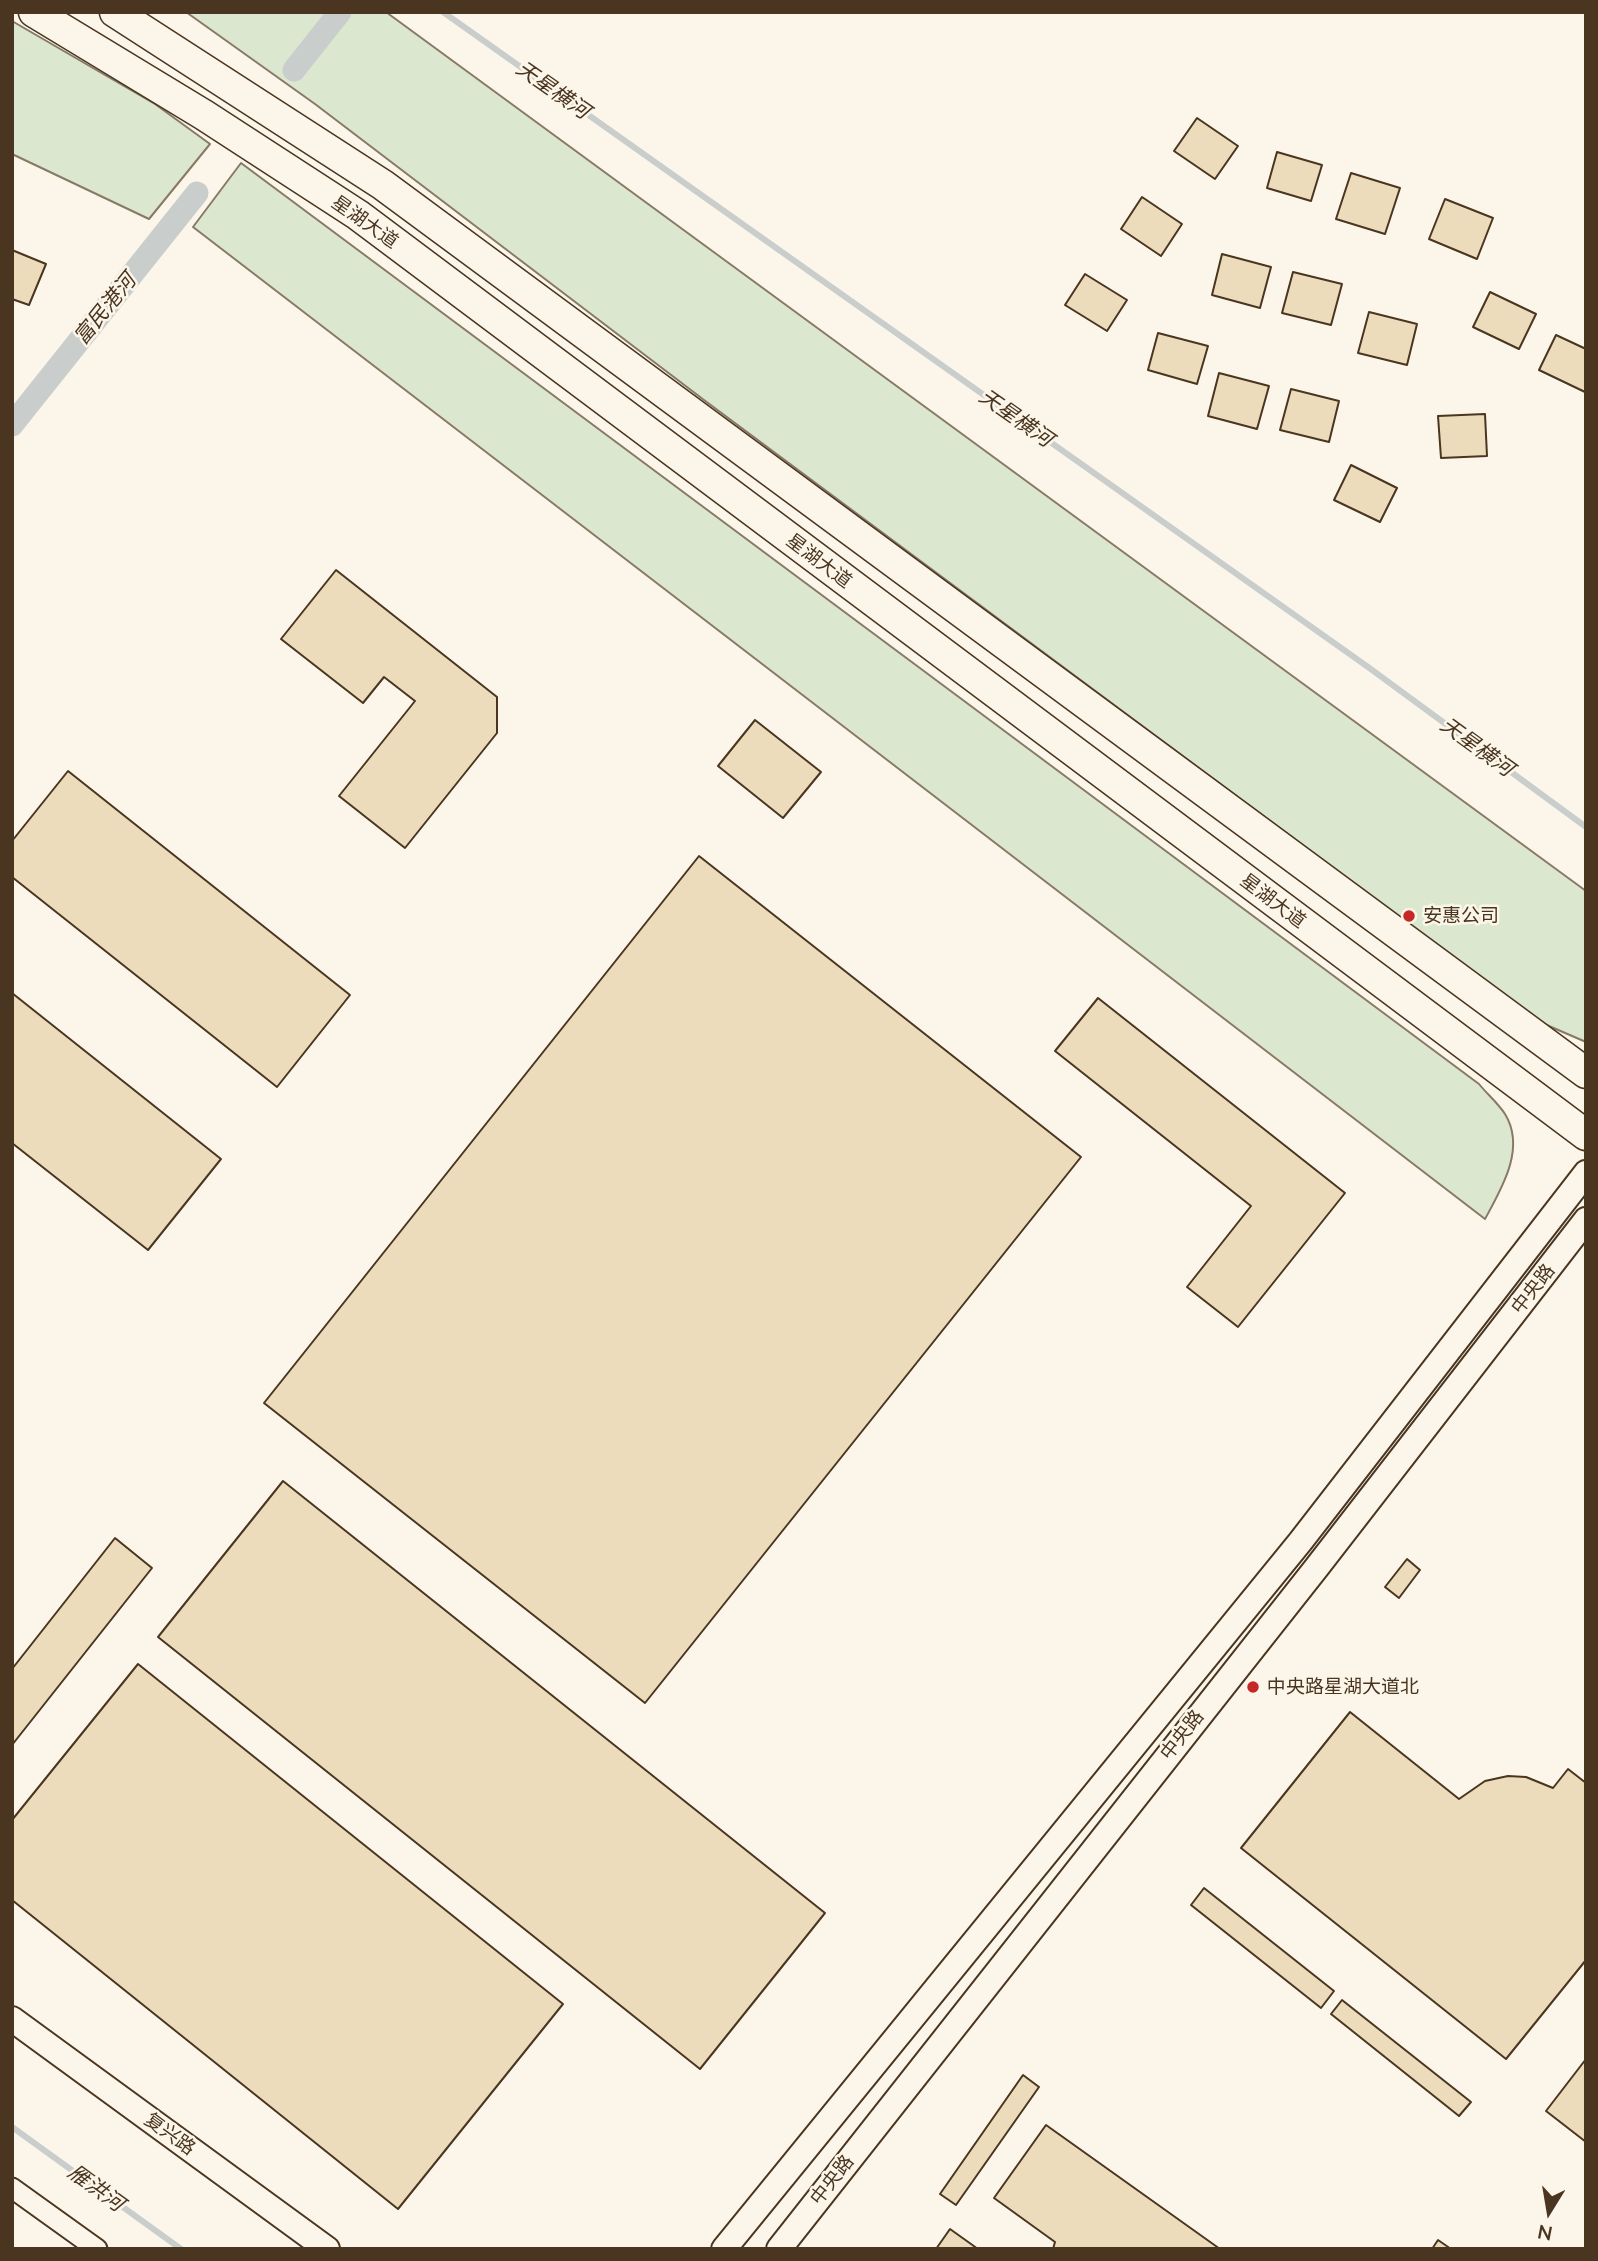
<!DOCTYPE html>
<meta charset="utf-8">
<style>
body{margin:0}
#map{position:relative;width:1598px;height:2261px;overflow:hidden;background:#fbf6e9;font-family:Lato,sans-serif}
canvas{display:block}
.frame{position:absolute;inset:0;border:14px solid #4a3520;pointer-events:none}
.north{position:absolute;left:1514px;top:2177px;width:70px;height:70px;-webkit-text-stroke:5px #fbf6e9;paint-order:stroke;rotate:191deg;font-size:19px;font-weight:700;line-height:28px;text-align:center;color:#4a3520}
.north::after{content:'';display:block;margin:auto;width:24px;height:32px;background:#4a3520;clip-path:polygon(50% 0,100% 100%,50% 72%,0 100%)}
</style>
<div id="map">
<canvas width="1598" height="2261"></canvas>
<div class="frame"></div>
<div class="north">N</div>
</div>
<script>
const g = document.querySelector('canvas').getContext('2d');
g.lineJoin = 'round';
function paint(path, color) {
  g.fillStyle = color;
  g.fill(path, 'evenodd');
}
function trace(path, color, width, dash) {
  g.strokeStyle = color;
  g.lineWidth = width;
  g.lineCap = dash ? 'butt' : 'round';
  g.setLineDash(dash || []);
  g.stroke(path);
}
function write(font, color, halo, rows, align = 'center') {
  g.font = font + ' Lato,"Noto Sans SC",sans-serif';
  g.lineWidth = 5;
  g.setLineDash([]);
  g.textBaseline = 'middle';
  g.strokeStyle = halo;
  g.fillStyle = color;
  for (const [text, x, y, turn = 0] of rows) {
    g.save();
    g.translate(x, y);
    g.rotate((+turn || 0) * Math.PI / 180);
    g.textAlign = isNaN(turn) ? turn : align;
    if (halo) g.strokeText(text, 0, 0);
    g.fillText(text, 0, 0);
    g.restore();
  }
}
const green = new Path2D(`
 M186 12H386L1586 891V1042L1542 1023 704 400 315 104Z
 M12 21 155 104 210 144 149 219 12 154Z
 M241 163 1479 1084C1487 1094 1498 1103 1505 1114 1526 1148 1502 1188 1485 1219L193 227Z`);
paint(green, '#dce7d0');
trace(green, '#887966', 2);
trace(new Path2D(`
 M443 12 1368 667 1586 827
 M12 2127 181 2249`), '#c9cecd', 6);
trace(new Path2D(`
 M294 70 340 12
 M12 425 197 193`), '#c9cecd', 23);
const building = new Path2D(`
 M1197 118 1238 146 1215 179 1174 151Z
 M1277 152 1322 165 1311 201 1267 188Z
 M1351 173 1400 188 1385 234 1336 219Z
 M1142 197 1182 224 1161 256 1121 229Z
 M1445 199 1493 218 1477 259 1429 239Z
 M12 250 46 264 29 305 12 299Z
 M1222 254 1271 267 1260 308 1212 295Z
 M1293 272 1342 284 1331 325 1282 313Z
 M1085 274 1127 300 1107 331 1065 305Z
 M1490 292 1536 314 1519 349 1473 327Z
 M1369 312 1417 324 1407 365 1358 353Z
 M1158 333 1208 346 1197 384 1148 370Z
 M1556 335 1586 349 1585 392 1539 370Z
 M1219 373 1269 386 1257 429 1208 416Z
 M1291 389 1339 401 1329 442 1280 430Z
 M1485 414 1487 456 1441 458 1438 416Z
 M1351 465 1397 488 1380 522 1334 500Z
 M336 570 497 697V733L405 848 339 796 415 701 384 677 363 703 281 639Z
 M755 720 821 772 783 818 718 766Z
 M68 771 350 995 277 1087 12 877V841Z
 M699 856 1081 1157 645 1703 264 1403Z
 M12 993 221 1159 148 1250 12 1143Z
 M1098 998 1345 1193 1238 1327 1187 1287 1251 1206 1055 1051Z
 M283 1481 825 1913 700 2069 158 1637Z
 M115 1538 152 1568 12 1745V1669Z
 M1407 1559 1420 1570 1399 1598 1385 1587Z
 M138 1664 563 2004 398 2209 12 1900V1820Z
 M1350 1712 1459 1799 1485 1781 1508 1776 1526 1777 1553 1788 1568 1769 1586 1783V1960L1506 2059 1241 1848Z
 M1204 1888 1334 1991 1321 2008 1191 1905Z
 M1342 2000 1471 2102 1459 2116 1331 2014Z
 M1586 2059V2142L1546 2111Z
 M1023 2075 1039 2087 956 2205 940 2194Z
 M1046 2125 1220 2249H1053L1055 2242 994 2198Z
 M950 2229 978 2249H936Z
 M1438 2240 1451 2249H1432Z`);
paint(building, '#ecdcbc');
trace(building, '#4a3520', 2);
const minor = new Path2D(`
 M12 2188 97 2249`);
const tertiary = new Path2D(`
 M12 2019 327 2249
 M724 2249 1300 1542 1586 1173
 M779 2249 1317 1567 1586 1220`);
const primary = new Path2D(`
 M34 12 204 115 358 215 1586 1135
 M115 12 383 185 1586 1073`);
trace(minor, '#4a3520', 23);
trace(tertiary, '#4a3520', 28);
trace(primary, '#4a3520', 33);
trace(minor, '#fbf6e9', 19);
trace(tertiary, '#fbf6e9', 24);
trace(primary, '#fbf6e9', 30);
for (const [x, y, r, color] of [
 [1409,916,7,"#c62828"],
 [1253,1687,7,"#c62828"]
]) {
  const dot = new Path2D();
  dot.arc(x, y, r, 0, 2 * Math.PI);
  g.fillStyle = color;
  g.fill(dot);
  trace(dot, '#fbf6e9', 2.5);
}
write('19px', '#4a3520', '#fbf6e9', [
 ["星湖大道",365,222,35],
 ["星湖大道",819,561,37],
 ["星湖大道",1273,901,37],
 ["中央路",1533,1289,-52],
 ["中央路",1182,1735,-52],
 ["复兴路",170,2134,36],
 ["中央路",832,2180,-52]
]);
write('19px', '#4a3520', '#fbf6e9', [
 ["安惠公司",1423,916],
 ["中央路星湖大道北",1267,1687]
], 'left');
write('italic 21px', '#4a3520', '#fbf6e9', [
 ["天星横河",553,90,35],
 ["富民港河",105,309,-51],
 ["天星横河",1016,418,35],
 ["天星横河",1477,747,36],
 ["雁洪河",96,2188,36]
]);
</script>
